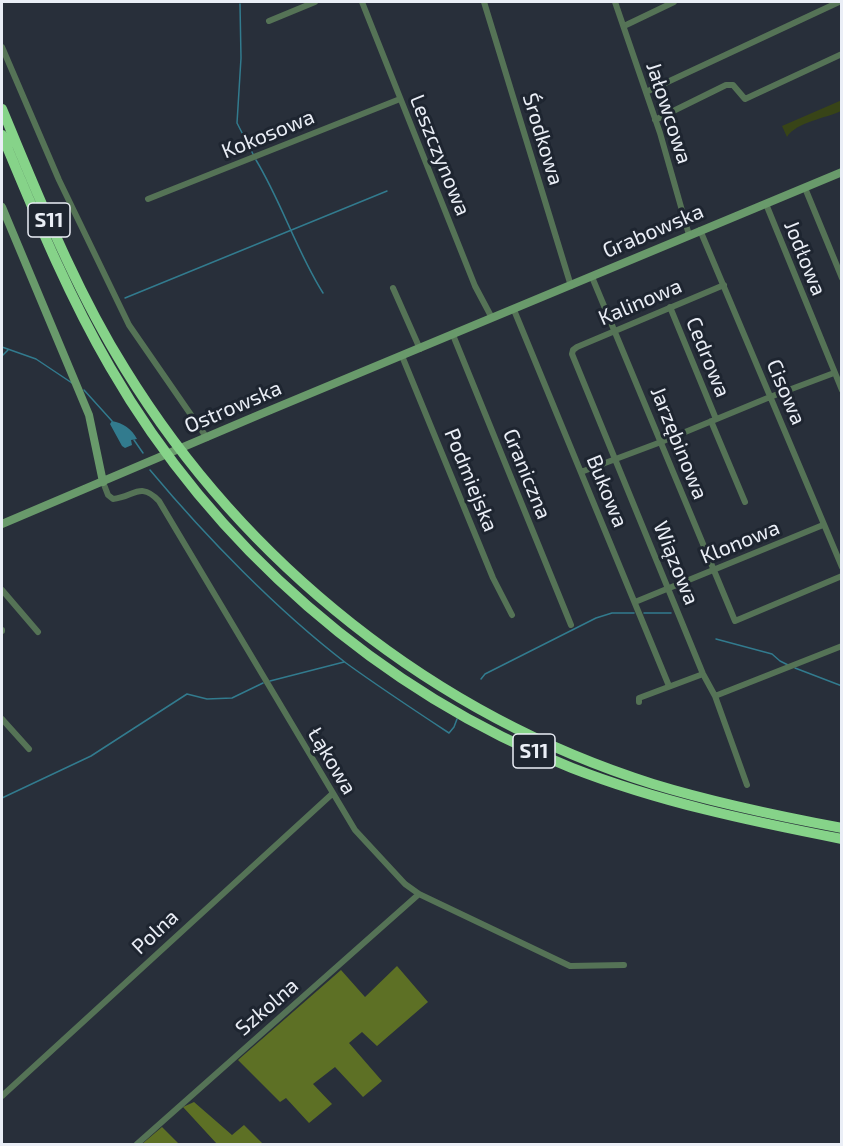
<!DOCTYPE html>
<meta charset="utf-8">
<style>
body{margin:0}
#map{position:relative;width:843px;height:1146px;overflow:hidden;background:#282f3a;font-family:"Exo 2",sans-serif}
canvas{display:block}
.frame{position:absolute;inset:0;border:3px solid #eaeef6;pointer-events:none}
</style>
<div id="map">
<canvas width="843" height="1146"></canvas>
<div class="frame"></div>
</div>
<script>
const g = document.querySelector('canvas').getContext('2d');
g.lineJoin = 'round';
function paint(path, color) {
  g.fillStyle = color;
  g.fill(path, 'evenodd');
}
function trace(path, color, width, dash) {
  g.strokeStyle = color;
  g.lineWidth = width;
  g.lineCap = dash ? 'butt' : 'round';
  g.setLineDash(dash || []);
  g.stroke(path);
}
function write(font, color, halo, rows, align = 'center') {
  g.font = font + ' "Exo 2",sans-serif';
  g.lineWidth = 6;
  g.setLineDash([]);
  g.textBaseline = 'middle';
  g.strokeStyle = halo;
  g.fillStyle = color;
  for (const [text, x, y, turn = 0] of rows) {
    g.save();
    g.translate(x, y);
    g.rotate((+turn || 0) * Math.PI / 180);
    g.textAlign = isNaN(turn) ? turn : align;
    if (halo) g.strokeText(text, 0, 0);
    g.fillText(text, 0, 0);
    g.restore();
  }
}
paint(new Path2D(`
 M842 100 841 111C827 118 796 122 787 137L782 126Z`), '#384417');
paint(new Path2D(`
 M397 966 428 1002 377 1046 362 1032 349 1043 382 1081 363 1097 335 1067 313 1084 332 1104 309 1123 286 1098 280 1102 238 1060 341 970 365 997Z
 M194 1102 232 1135 244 1125 263 1144H217L183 1107Z
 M162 1127 179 1144H142Z`), '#5d7025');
paint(new Path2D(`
 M112 421C123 423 132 429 137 439L131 440 132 445 125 448 122 446 110 424Z`), '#327b8e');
trace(new Path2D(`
 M240 4 241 58 237 123 254 156
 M256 160C282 203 296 250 323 293
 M125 298 387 191
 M2 347 36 359 72 383
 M2 356 8 350
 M84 390 112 421
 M134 440 143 453
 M150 470C206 537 277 610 346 663 379 687 414 710 449 733L454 727 457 719
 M644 613H671
 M716 639 772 654 780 661 788 665
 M795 668 842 686
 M481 679 485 674 596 618 612 613H634
 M270 681 344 662
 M2 798 91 756 187 694 207 699 232 698 263 683`), '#327b8e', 1.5);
trace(new Path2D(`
 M362 2 475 286 492 318
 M484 2 571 286
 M615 2 660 133 689 235
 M269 21 315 2
 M624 26 674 2
 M2 47 59 180 129 325 207 438
 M646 92 839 2
 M655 120 726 85H733L745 99 842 54
 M805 188 842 278
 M148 199 400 99
 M766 204 842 390
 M700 230 842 567
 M592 277 735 621 842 576
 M724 285 577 347 573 350 572 354 703 674 715 696 747 785
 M393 288 420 349
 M670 307 716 419
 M514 310 669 686
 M453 335 571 625
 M402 356 493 578 512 615
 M711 421 745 502
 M581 472 661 442 770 397 834 373
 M103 482 108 495 113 499C134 497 140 481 159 501L355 830 405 884 419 894 570 966 624 965
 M2 590 38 632
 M635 602 823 525
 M2 630V631
 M715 696 842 646
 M639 702V698L703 674
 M2 719 29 749
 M2 1096 332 794
 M137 1144 419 894`), '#557356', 6);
trace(new Path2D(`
 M2 207 89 415 103 482
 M2 524 261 414 842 172`), '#699a6b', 8);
trace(new Path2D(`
 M2 109C39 197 74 287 125 369 245 564 434 715 653 784 715 803 778 816 842 828
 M2 135C35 214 67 293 110 367 213 546 380 692 572 768 659 802 750 821 842 839`), '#86d389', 10);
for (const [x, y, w] of [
 [49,220,42],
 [534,751,42]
]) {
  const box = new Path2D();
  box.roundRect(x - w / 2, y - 17, w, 34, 4.5);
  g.fillStyle = '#1e2530';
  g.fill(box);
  trace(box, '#eaeef6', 1.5);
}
write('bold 20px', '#eaeef6', null, [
 ["S11",49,220],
 ["S11",534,751]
]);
write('21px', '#eaeef6', '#1e2530', [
 ["Jałowcowa",669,113,72],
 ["Kokosowa",268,134,-22],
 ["Środkowa",543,139,73],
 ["Leszczynowa",440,155,68],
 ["Grabowska",653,231,-23],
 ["Jodłowa",805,258,68],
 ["Kalinowa",640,302,-23],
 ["Cedrowa",708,357,68],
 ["Cisowa",786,392,67],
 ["Ostrowska",233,407,-23],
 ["Jarzębinowa",679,443,68],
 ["Graniczna",527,474,68],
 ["Podmiejska",471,480,68],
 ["Bukowa",607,491,68],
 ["Klonowa",740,542,-22],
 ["Wiązowa",676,563,68],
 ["Łąkowa",332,761,59],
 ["Polna",155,932,-43],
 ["Szkolna",267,1007,-41]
]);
</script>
